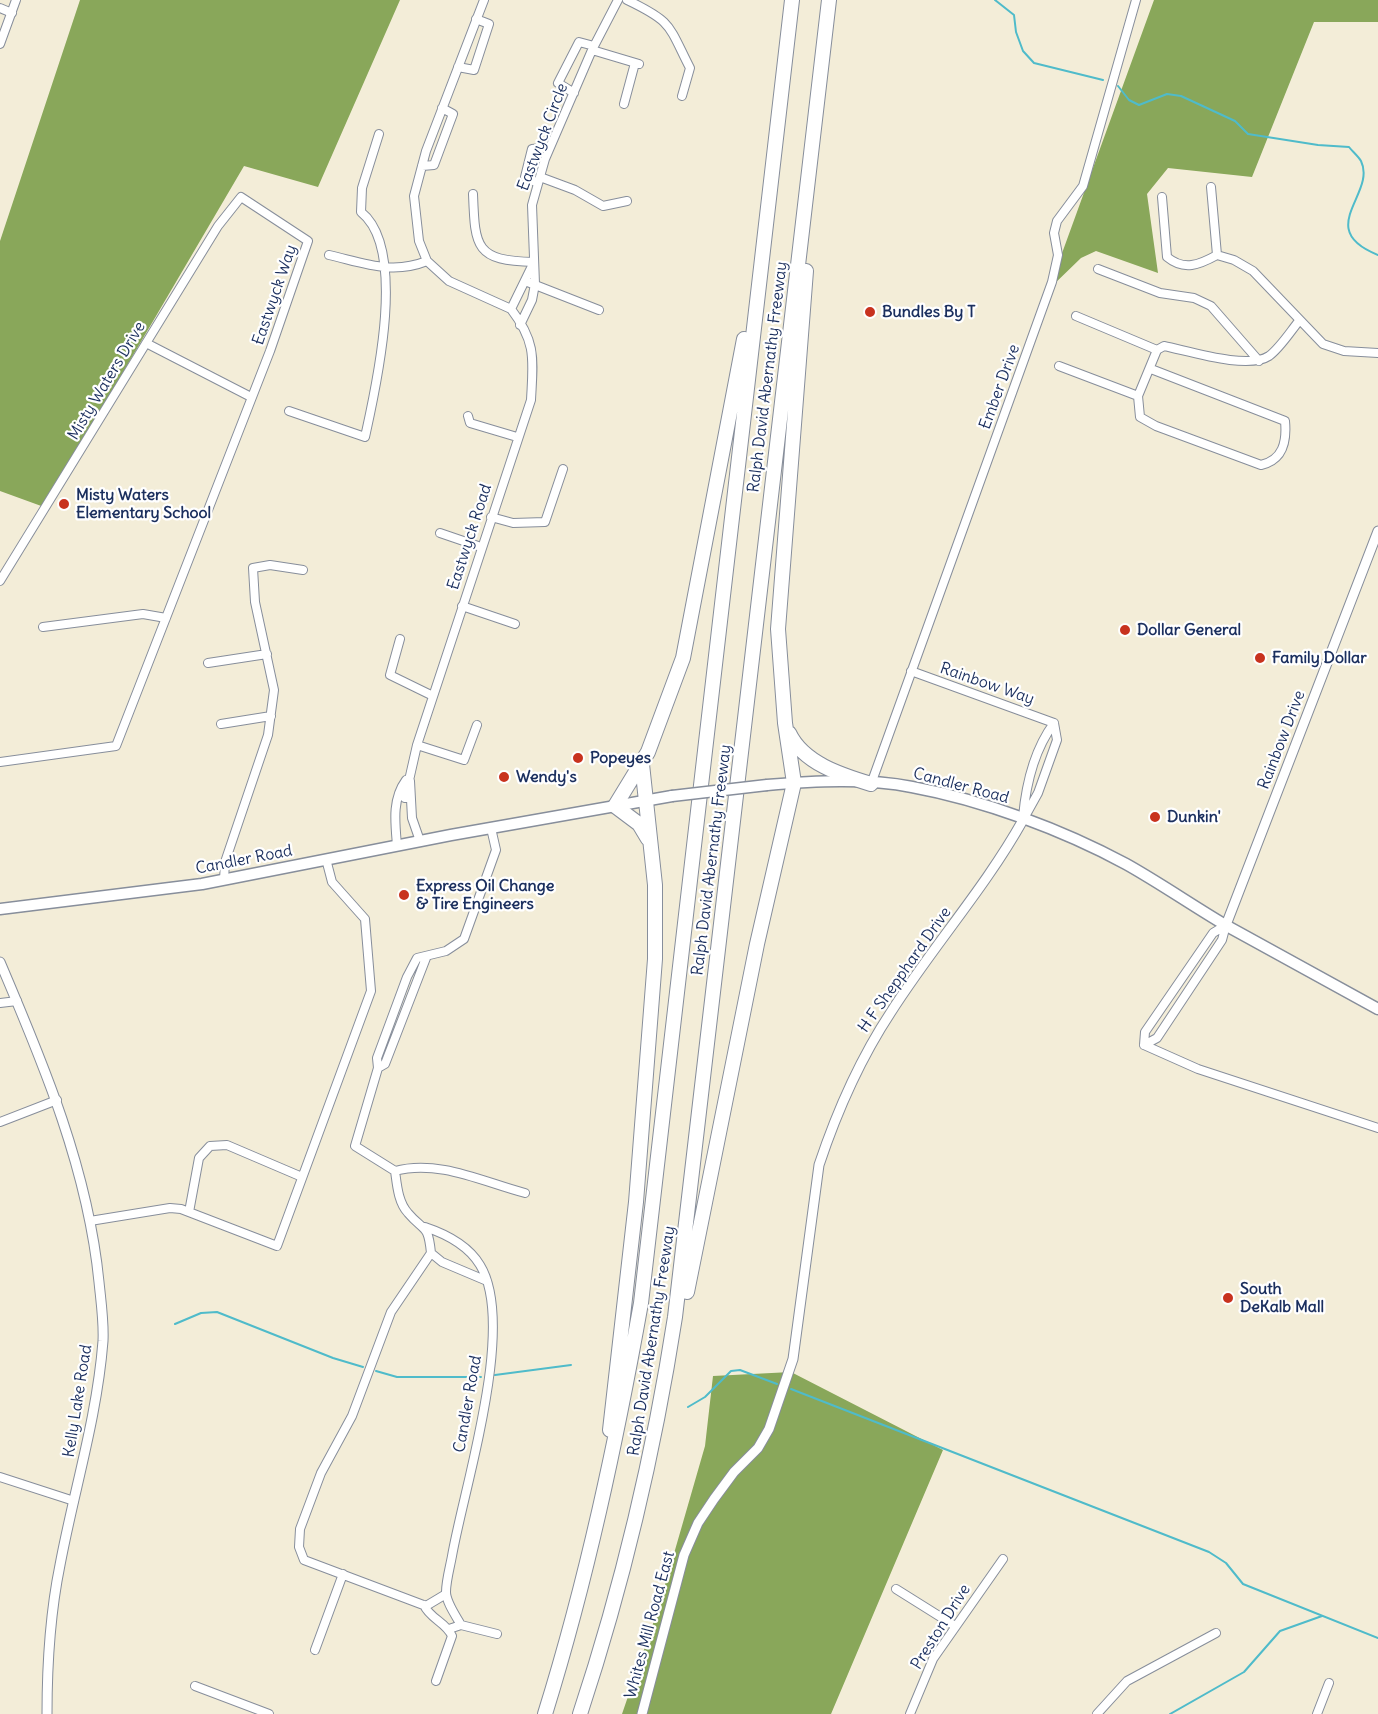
<!DOCTYPE html>
<style>
body{margin:0}
canvas{display:block;background:#f3edd8}
</style>
<canvas width="1378" height="1714"></canvas>
<script>
const g = document.querySelector('canvas').getContext('2d');
g.lineJoin = 'round';
function paint(path, color) {
  g.fillStyle = color;
  g.fill(path, 'evenodd');
}
function trace(path, color, width, dash) {
  g.strokeStyle = color;
  g.lineWidth = width;
  g.lineCap = dash ? 'butt' : 'round';
  g.setLineDash(dash || []);
  g.stroke(path);
}
function write(font, color, halo, rows, align = 'center') {
  g.font = font + ' Delius,sans-serif';
  g.lineWidth = 4.5;
  g.setLineDash([]);
  g.textBaseline = 'middle';
  g.strokeStyle = halo;
  g.fillStyle = color;
  for (const [text, x, y, turn = 0] of rows) {
    g.save();
    g.translate(x, y);
    g.rotate((+turn || 0) * Math.PI / 180);
    g.textAlign = isNaN(turn) ? turn : align;
    if (halo) g.strokeText(text, 0, 0);
    g.fillText(text, 0, 0);
    g.restore();
  }
}
paint(new Path2D(`
 M80 0H400L318 187 244 166 44 507 0 491V241Z
 M1154 0H1378V22H1314L1252 177 1168 168 1147 194 1158 273 1096 251 1081 258 1049 289Z
 M791 1372 943 1450 831 1714H622L658 1609 705 1446 713 1376Z`), '#89a75a');
trace(new Path2D(`
 M995 0 1014 15 1016 32 1023 51 1034 63 1103 80
 M1118 86 1129 100 1139 105 1167 94 1181 96 1235 121 1248 134 1318 145 1349 147C1352 151 1358 156 1361 161 1377 194 1313 229 1378 255
 M175 1324 201 1313 217 1312 333 1358 363 1367
 M376 1371 397 1377H481
 M495 1375 571 1365
 M791 1389 1209 1552 1226 1563 1243 1584 1378 1638
 M688 1407 705 1397 731 1371 740 1370 777 1384
 M1170 1714 1244 1672 1280 1631 1322 1616`), '#4fbbca', 2);
const minor = new Path2D(`
 M627 0C673 22 668 25 690 68L682 96
 M0 8 12 13
 M0 44 16 0
 M592 50 639 64
 M458 67 474 70 489 24 476 19
 M574 93 558 83 579 42 594 46
 M624 104 635 63
 M422 166 434 165 453 114 442 108
 M540 177 575 190 603 206 627 201
 M538 183 525 177 532 149 550 147
 M1211 187 1217 255
 M473 194C475 247 475 261 534 262
 M1162 197 1167 257C1184 271 1199 265 1217 255L1234 260 1253 271 1323 344 1344 351 1378 353
 M329 255C364 263 392 275 427 261
 M1098 269 1160 293 1194 298 1211 306 1259 361
 M525 281 599 310
 M511 309 533 264
 M1076 316 1157 350
 M520 325 532 300 535 284 532 205 545 159 592 50 618 0
 M146 343 251 397
 M1059 366 1138 396 1140 417 1156 426 1261 465C1283 460 1287 442 1285 421L1151 369
 M1138 396 1157 350 1164 346C1189 351 1248 370 1269 356 1280 348 1290 332 1299 321
 M289 411 365 437C376 387 408 249 361 212L362 188 379 134
 M468 416 470 423 517 437
 M491 517 513 523 545 522 563 469
 M440 533 481 547
 M0 581 218 226 241 197 308 241 270 351 116 746 0 762
 M462 606 515 624
 M43 627 143 614 166 618
 M400 639 390 675 433 696
 M208 663 267 654
 M911 671 1054 723
 M221 724 271 716
 M417 745 464 760 477 725
 M410 781 412 818 420 841
 M871 784 1052 282 1058 255 1054 233 1057 221 1083 186 1136 0
 M405 798 417 745 531 400C533 360 537 343 511 309L449 281 427 261 419 241 414 196 426 151 484 0
 M1023 817C1026 784 1034 750 1054 723
 M1023 820 1038 793 1057 740 1054 723
 M397 845C395 822 392 799 406 780
 M224 880 225 862 268 735 274 690 255 602 253 568 270 565 303 570
 M0 1003 17 1001
 M1144 1045 1198 1069 1378 1128
 M1144 1045 1145 1032 1213 933 1226 925
 M1144 1045 1157 1038 1222 940 1226 925
 M378 1068 385 1064 426 958
 M0 1122 57 1100
 M395 1171C438 1159 483 1182 525 1193
 M189 1212 199 1158 210 1146 227 1145 302 1177
 M90 1221 170 1208 181 1209 277 1246 371 991 365 919 332 882 326 859
 M425 1227C446 1234 468 1245 480 1265 517 1325 464 1487 452 1556 450 1567 446 1581 446 1592 446 1602 456 1616 461 1625
 M431 1253 391 1312 352 1416 321 1473 300 1529 299 1547 304 1560 426 1606 446 1594
 M487 1281 442 1262 431 1253C428 1223 424 1232 408 1213 398 1202 397 1185 395 1171L355 1146 378 1068 377 1058 407 977 417 958 446 951 464 939 496 850 491 828
 M0 1477 74 1501
 M896 1589 955 1626
 M424 1605C430 1619 446 1622 452 1636L436 1681
 M449 1629 461 1625 497 1634
 M315 1650 343 1574
 M195 1686 269 1714
 M910 1714 933 1659 1003 1559
 M1097 1714 1127 1681 1216 1633
 M1317 1714 1329 1683`);
const tertiary = new Path2D(`
 M1226 925 1378 531
 M0 962C44 1065 88 1170 99 1282 101 1302 104 1322 103 1341 97 1418 74 1490 60 1565 50 1614 47 1664 47 1714
 M642 1714 684 1555 698 1523 714 1499 734 1472 758 1448 769 1429 793 1359 819 1165C837 1111 860 1059 891 1012 933 946 985 888 1023 820`);
const secondary = new Path2D(`
 M767 785C814 781 866 778 912 787 983 800 1063 830 1126 864 1160 883 1193 906 1227 926 1277 954 1328 981 1378 1009
 M0 909 202 884 451 835 672 796`);
const motorway = new Path2D(`
 M789 733C803 763 841 775 871 784
 M648 839 639 824 615 806 648 752 683 658 744 339
 M687 1292 757 944 794 783 785 723 778 629 806 271
 M610 1430 636 1202 655 959V885L642 764
 M545 1714C587 1579 616 1442 641 1303L792 0
 M580 1714C623 1584 654 1452 675 1317L829 0`);
trace(minor, '#878e9b', 10);
trace(tertiary, '#878e9b', 11);
trace(secondary, '#878e9b', 13);
trace(motorway, '#878e9b', 16);
trace(minor, '#fff', 8);
trace(tertiary, '#fff', 9);
trace(secondary, '#fff', 10);
trace(motorway, '#fff', 14);
const secondaryBridge = new Path2D(`
 M672 796 767 785`);
trace(secondaryBridge, '#878e9b', 13, []);
trace(secondaryBridge, '#fff', 10);
for (const [x, y, r, color] of [
 [870,312,6,"#c8321e"],
 [64,504,6,"#c8321e"],
 [1125,630,6,"#c8321e"],
 [1260,658,6,"#c8321e"],
 [578,758,6,"#c8321e"],
 [504,777,6,"#c8321e"],
 [1155,817,6,"#c8321e"],
 [404,895,6,"#c8321e"],
 [1228,1298,6,"#c8321e"]
]) {
  const dot = new Path2D();
  dot.arc(x, y, r, 0, 2 * Math.PI);
  g.fillStyle = color;
  g.fill(dot);
  trace(dot, '#fff', 2);
}
write('16px', '#1b2f5e', '#fff', [
 ["Eastwyck Circle",543,137,-69],
 ["Eastwyck Way",275,295,-71],
 ["Ralph David Abernathy Freeway",768,377,-83],
 ["Misty Waters Drive",107,381,-59],
 ["Ember Drive",1000,387,-70],
 ["Eastwyck Road",470,537,-72],
 ["Rainbow Way",987,684,19],
 ["Rainbow Drive",1282,740,-69],
 ["Candler Road",961,786,15],
 ["Candler Road",244,860,-11],
 ["Ralph David Abernathy Freeway",712,860,-83],
 ["H F Shepphard Drive",905,970,-55],
 ["Ralph David Abernathy Freeway",652,1341,-81],
 ["Kelly Lake Road",78,1401,-81],
 ["Candler Road",468,1404,-80],
 ["Whites Mill Road East",650,1625,-75],
 ["Preston Drive",941,1627,-58]
]);
write('bold 16px', '#1b2f5e', '#fff', [
 ["Bundles By T",882,312],
 ["Misty Waters",76,495],
 ["Elementary School",76,513],
 ["Dollar General",1137,630],
 ["Family Dollar",1272,658],
 ["Popeyes",590,758],
 ["Wendy's",516,777],
 ["Dunkin'",1167,817],
 ["Express Oil Change",416,886],
 ["& Tire Engineers",416,904],
 ["South",1240,1289],
 ["DeKalb Mall",1240,1307]
], 'left');
</script>
